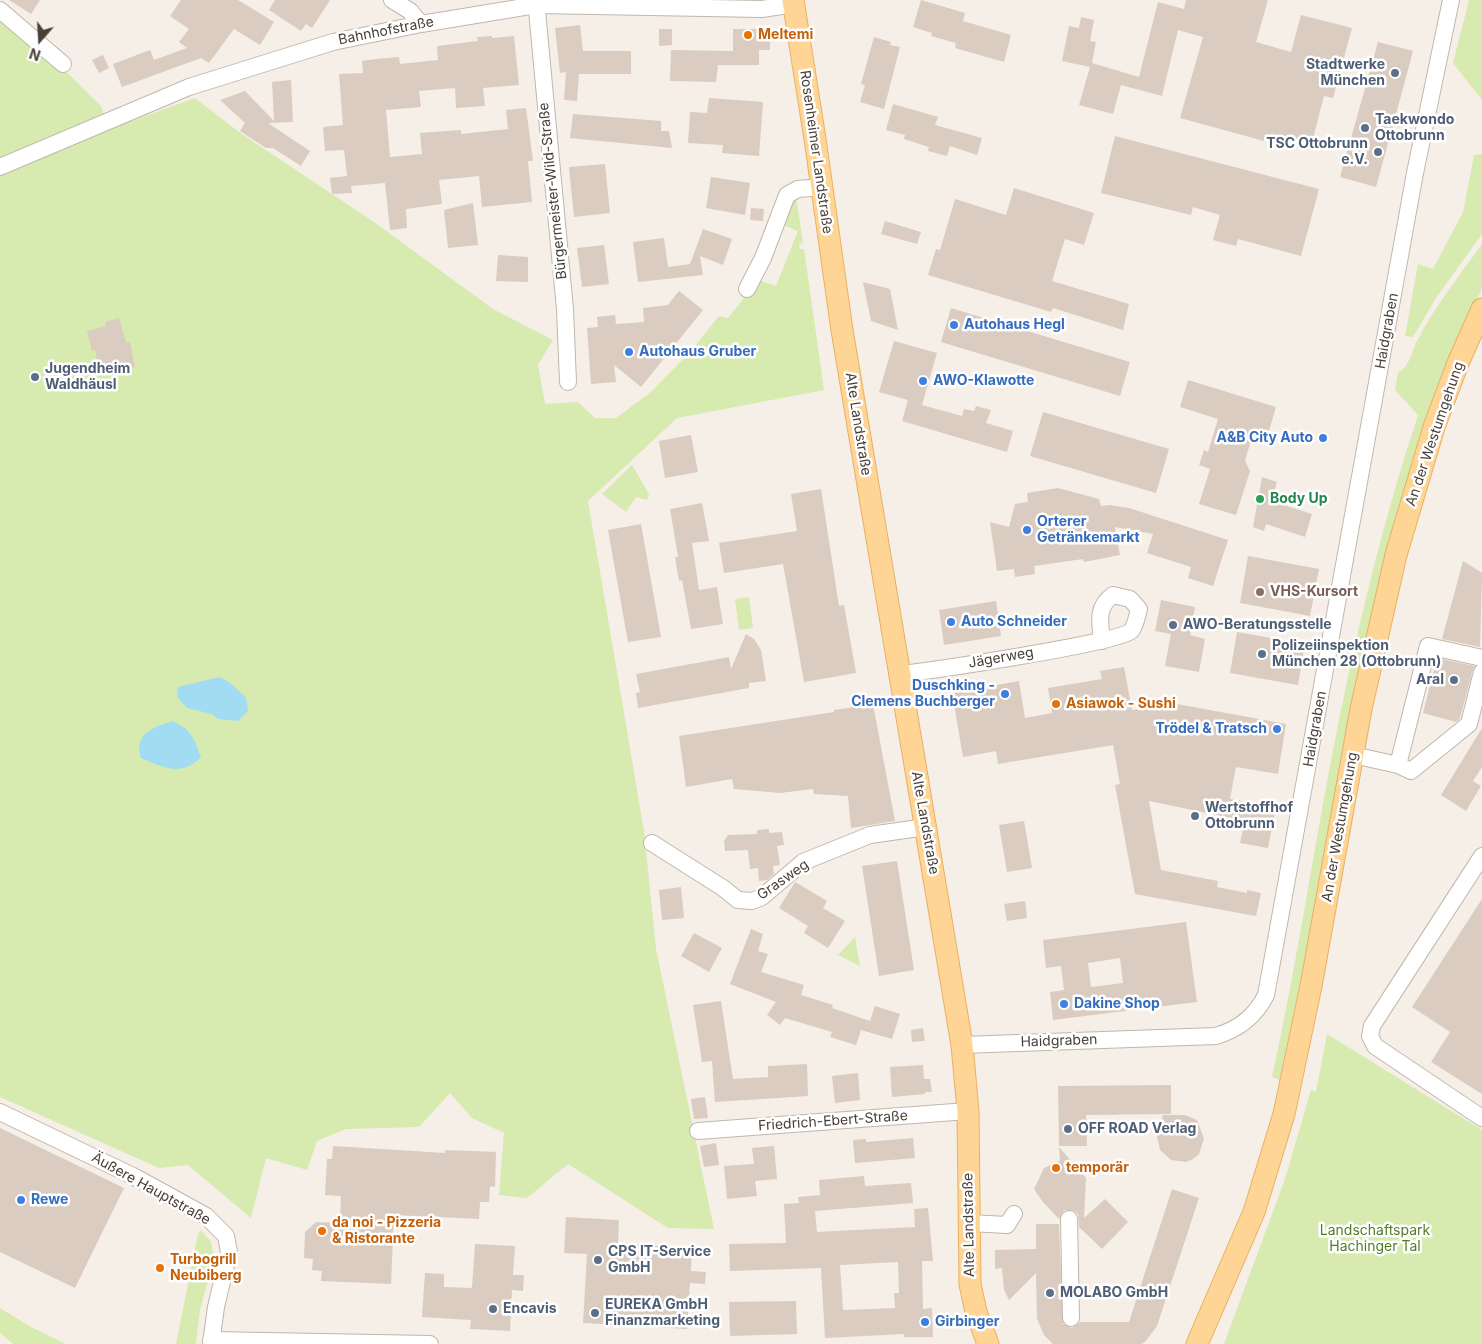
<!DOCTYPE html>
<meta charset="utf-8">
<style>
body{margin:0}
#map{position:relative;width:1482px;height:1344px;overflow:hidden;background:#f5efe8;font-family:Inter,sans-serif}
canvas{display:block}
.north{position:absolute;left:15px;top:15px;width:50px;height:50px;-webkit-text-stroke:4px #fff;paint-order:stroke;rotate:199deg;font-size:14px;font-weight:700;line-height:20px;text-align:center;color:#483f36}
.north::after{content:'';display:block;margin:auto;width:18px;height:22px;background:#483f36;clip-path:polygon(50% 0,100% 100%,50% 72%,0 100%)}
</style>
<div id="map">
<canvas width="1482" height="1344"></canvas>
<div class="north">N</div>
</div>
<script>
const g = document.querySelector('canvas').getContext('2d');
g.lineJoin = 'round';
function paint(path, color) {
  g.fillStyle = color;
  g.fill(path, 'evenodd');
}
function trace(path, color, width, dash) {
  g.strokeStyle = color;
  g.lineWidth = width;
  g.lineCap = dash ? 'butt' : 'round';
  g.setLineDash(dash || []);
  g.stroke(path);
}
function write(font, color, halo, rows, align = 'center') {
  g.font = font + ' Inter,sans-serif';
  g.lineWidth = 5;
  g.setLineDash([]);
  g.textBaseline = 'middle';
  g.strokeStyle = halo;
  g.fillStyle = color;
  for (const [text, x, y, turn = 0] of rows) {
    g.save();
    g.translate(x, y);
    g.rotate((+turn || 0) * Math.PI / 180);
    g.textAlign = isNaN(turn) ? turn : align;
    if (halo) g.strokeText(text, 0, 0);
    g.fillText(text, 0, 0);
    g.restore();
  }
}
paint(new Path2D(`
 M1469 0H1482V100L1453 63Z
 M0 14 37 43 101 106 109 129 195 98 239 132 374 222 493 309 553 340 538 365 545 404 578 402 595 418H616L651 392 690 352 719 316 728 318 758 280 776 286 798 231 781 224 791 200 796 197 803 243 799 244 800 249H804L824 390 677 418 588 501 644 831 656 949 714 1229 668 1228 568 1164 527 1198 499 1195 504 1133 472 1118 450 1093 419 1127 346 1129 317 1141 307 1170 266 1158 251 1218 188 1165 159 1168 0 1097Z
 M1482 154V234L1436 298 1413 337 1405 336 1418 264 1433 269 1463 212 1474 155Z
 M1482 244V288L1450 361 1282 1081 1272 1077C1298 959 1315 838 1339 720 1360 616 1385 515 1418 415L1395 390 1398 373C1409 367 1412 352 1417 341 1435 306 1460 275 1482 244Z
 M632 465 649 494 647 500 636 497 626 512 602 494Z
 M749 597 753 628 739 630 735 599Z
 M855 937 860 966 838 955Z
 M1327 1034 1482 1130V1344H1224L1285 1179 1311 1090 1316 1092Z
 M201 1230 211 1242 214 1259 200 1310 196 1344H176L198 1234Z
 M0 1308 31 1327 66 1344H13L0 1333Z`), '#d7eaaf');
paint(new Path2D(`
 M219 677C230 680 236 690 246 697L248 711 238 721 218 719 212 714 187 708 177 697 178 687Z
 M172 721C191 729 194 738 201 757 182 777 164 768 141 758 133 734 152 728 172 721Z`), '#a2dcf3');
paint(new Path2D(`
 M9 0H40L31 14Z
 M181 0H238L274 22 260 45 234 29 209 63 201 58 122 87 113 64 150 50 154 60 187 48 179 42 189 29 170 16Z
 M275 0H330L312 28 306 24 301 31 269 10Z
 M921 0 965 13 963 21 1011 35 1004 62 955 48 956 43 931 36 932 33 913 27Z
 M1186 0H1268L1256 42 1291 52 1301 15 1352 28 1333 98 1324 96 1310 150 1265 138 1264 141 1180 118 1203 37 1178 30 1162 96 1121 85 1113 114 1079 105 1090 67 1062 61 1069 26 1079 28 1081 17 1094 20 1090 41 1096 42 1092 63 1139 77 1158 2 1184 9Z
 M580 25 583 51H631V74H579L577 101 564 100 566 72 560 73 555 28Z
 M659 29H672V45L659 46Z
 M733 29H770V50H759V65H718L716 82 670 81 671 50 733 51Z
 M492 36V38L514 36 519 85 483 88 485 106 456 108 455 88 419 91 421 107 386 110 390 157 422 154 420 133 461 130V134L508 129 506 110 526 108 533 161H528L532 202 482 207 479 176 439 180 442 204 406 209 407 228 390 230 385 183 351 186 352 193 332 194 330 178 347 176 344 150 325 151 323 127 343 125 339 74 363 73 362 61 376 59 399 57 400 64 438 60 437 46 478 41 477 37Z
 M874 37 891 42 890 45 900 47 884 109 860 102 865 85 861 84Z
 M1378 42 1413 51 1396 114 1403 116 1400 127 1393 125 1376 187 1340 177Z
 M103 55 109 68 99 73 92 60Z
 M291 80 293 122 268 123 310 151 301 166 273 148H266L240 131 245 123 220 100 245 91 274 121 272 82Z
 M709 98 763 102 759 156 722 153 723 145 688 143 690 112 707 113Z
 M893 104 938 117 935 125 982 138 977 155 950 146 947 156 928 151 929 147 904 139 905 135 886 130Z
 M573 114 661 121V131H669L672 148 570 138Z
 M1115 136 1319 189 1301 256 1238 239 1236 246 1213 240 1220 215 1193 207 1191 215 1101 193Z
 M605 164 610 213 574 217 569 167Z
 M711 177 750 183 745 215 706 208Z
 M1014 188 1094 213 1084 245 1065 239 1052 281 1129 304 1123 330 1053 308 1051 312 928 275 936 249 940 250 955 199 1006 215Z
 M473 203 478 245 448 248 444 210Z
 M751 208 764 209 763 221 750 220Z
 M885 221 921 232 917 244 881 234Z
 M703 229 732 239 723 265 700 256 703 275 638 282 633 242 664 238 668 267 690 264Z
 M604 245 609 284 582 287 577 248Z
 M498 255 528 257V282L496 281Z
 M863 282 890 289 898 330 871 321Z
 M679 291 703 310 641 387 614 365 616 382 591 384 587 328 598 327 597 317 615 315 616 324 644 322 643 308 668 305Z
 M951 308 1130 362 1120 396 941 342Z
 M119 318 126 343 130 342 135 367 100 375 95 350 92 351 87 331 106 326 105 322Z
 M894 341 937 353 922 405 962 416 964 409 974 411 976 406 991 410 986 423 1013 431 1007 452 902 421 908 400 879 392Z
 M1188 380 1276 407 1268 434 1254 430 1245 461 1250 471 1236 515 1199 504 1210 469 1199 465 1204 450 1208 452 1218 419 1180 407Z
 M1043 412 1169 449 1156 493 1030 456Z
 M691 435 698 472 665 478 659 441Z
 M1262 477 1277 482 1271 501 1312 514 1305 537 1266 524 1264 531 1253 527Z
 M1058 488 1099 499 1101 506 1110 505 1129 508 1228 540 1213 586 1188 578 1191 567 1147 553 1153 534 1115 527 1120 555 1084 562 1083 559 1034 566 1035 574 1015 577 1014 569 997 571 990 522 1009 527 1015 504 1028 502 1027 493Z
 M821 489 839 606 844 605 856 673 804 682 783 564 724 573 719 543 797 531 791 494Z
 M702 503 709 541 692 543 699 590 717 587 723 624 691 629 682 580 679 581 675 557H678L670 509Z
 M641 524 661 637 628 642 608 530Z
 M1248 556 1319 569 1310 616 1240 603Z
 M1463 561 1482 573 1480 647 1442 639Z
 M1161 600 1195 607 1190 635 1205 639 1199 672 1165 666 1171 634 1155 631Z
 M996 601 1001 636 944 645 939 610Z
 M1237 632 1305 644 1298 685 1230 673Z
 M746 634 754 639 761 650 766 681 749 683V688L638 708 636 693 640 692 636 674 729 657 731 669Z
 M1437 658 1474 666 1460 718 1456 722 1423 713Z
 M1124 667 1132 710 1177 704 1286 724 1278 774 1236 767 1230 799 1276 807 1268 848 1240 843 1245 821 1149 801 1161 870 1218 881 1217 887 1247 893V890L1261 893 1256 916 1135 894 1115 785 1120 784 1113 745 998 764 996 751 963 757 951 687 984 682 985 687 1019 681 1025 718 1052 713 1048 688 1102 679 1100 671Z
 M873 704 895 821 851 828 848 796 814 794 813 789 780 793 734 789 732 779 686 787 679 736 834 712V710Z
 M1482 728V767L1473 781 1481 786 1466 811 1441 795Z
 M1024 821 1032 868 1007 872 999 825Z
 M769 829V833L782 832 784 845 777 846 780 865 773 866 774 874 767 880 759 881 758 868 750 869 748 850 725 851 724 841 728 835 757 834V830Z
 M897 861 914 970 879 976 862 866Z
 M795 882 827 901 823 908 845 921 828 948 804 933 808 926 779 908Z
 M681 887 684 918 662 920 659 890Z
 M1482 899V1094L1431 1062 1450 1032 1412 1007Z
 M1025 901 1027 918 1007 921 1004 904Z
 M1186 922 1197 1002 1053 1020 1050 992 1064 990 1061 966 1046 968 1043 940ZM1120 958 1123 983 1091 987 1088 963Z
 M751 929 763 934 758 951 768 954 761 972 804 985 801 995 833 1005 832 1008 870 1021 875 1006 900 1014 892 1039 861 1030 856 1045 830 1037 832 1032 785 1018 780 1025 767 1015 776 1002 730 984Z
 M694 933 722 948 709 972 681 956Z
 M721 1001 733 1079 768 1077V1066L807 1064 808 1096 715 1102 712 1061 702 1062 693 1005Z
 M923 1028 925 1041 912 1042 911 1030Z
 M923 1065 924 1079H930L932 1092H925V1094L892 1097 890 1067Z
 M858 1073 860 1100 835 1103 832 1076Z
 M1171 1085V1114L1086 1115 1087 1146H1059L1058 1086Z
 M705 1097 708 1118 694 1119 691 1099Z
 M1163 1115H1185L1197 1120 1204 1139 1199 1154 1193 1159 1186 1162 1171 1160 1160 1150 1157 1136Z
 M0 1128 124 1188 75 1288 0 1252Z
 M913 1138 915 1158 855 1163 853 1140 866 1139V1142Z
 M716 1143 719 1165 704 1167 700 1146Z
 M333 1146 445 1153V1150L496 1152 495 1187 490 1186 489 1202H480L479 1219 394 1215 391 1284 321 1281 322 1271 312 1270 313 1259 304 1258 305 1232 316 1222 340 1223 341 1196 325 1195 327 1159H332Z
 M774 1146 777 1179 755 1181 757 1196 727 1199 724 1166 754 1164 752 1148Z
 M1059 1147 1086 1178 1084 1218 1105 1199 1128 1222 1102 1249 1079 1227 1078 1214 1074 1211 1064 1210 1059 1219 1042 1201 1034 1189 1044 1168 1060 1161Z
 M864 1176 865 1186 911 1183 913 1203 815 1211 817 1232 915 1227 914 1209 928 1208 933 1261H922L923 1309 932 1308 933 1337H904V1334L825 1338 821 1268 730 1271 729 1244 786 1243 784 1204 799 1203 798 1197 820 1195 819 1180ZM898 1262 899 1293H894L895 1308 843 1310 840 1265Z
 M1172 1189 1199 1198 1157 1326 1145 1342 1141 1344H1053L1044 1335 1037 1319 1036 1273 1009 1300 1004 1290 1002 1268 995 1269V1250L1036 1249V1224H1059L1063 1324 1072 1328 1080 1322H1129Z
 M566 1217 619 1220 618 1243 692 1248 691 1271 706 1272 705 1284 690 1283 687 1329 583 1323 587 1254 564 1253Z
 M475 1244 515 1246 513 1275H524L523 1291 512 1290 510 1331 470 1329 471 1320 422 1317 425 1273 444 1274V1287L472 1288Z
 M796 1301 797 1334 730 1336 729 1302Z`), '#daccc0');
const minor = new Path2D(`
 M392 0 410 11 421 24
 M536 0 565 309 568 382
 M0 10 63 64
 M0 167 189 87 333 42 421 24 536 5 762 9 794 4
 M747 289 763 258 787 195 798 189 822 187
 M900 674C929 671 1119 643 1131 631 1136 625 1137 616 1139 609L1130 599 1113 595C1096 607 1100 622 1102 641
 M1353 755 1398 765 1411 771 1469 724 1482 672
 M1398 765 1428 646 1482 658
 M652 843 723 888 738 900 752 901 762 897 803 862 870 835 926 827
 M1482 856 1372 1026 1370 1036 1375 1046 1482 1118
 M962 1045 1216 1036C1239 1029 1255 1017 1266 995L1415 173 1451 0
 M0 1112 135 1177 206 1216 226 1236 229 1252 216 1307 211 1344
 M698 1131 968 1111
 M1069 1219 1071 1318
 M969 1223 1007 1225 1014 1214
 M211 1340 430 1344`);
const major = new Path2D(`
 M793 0 815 139 842 330 962 1045 968 1111 970 1284 976 1312 988 1344
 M1197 1344 1254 1212 1284 1114 1311 986 1361 709 1396 555 1434 427 1458 363 1482 309`);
trace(minor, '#c1b6aa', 18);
trace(major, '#e9b062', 23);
trace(minor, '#fff', 16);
trace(major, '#ffd596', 21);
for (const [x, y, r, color] of [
 [748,35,5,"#e8710a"],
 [1395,73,5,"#5c6f8a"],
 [1365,128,5,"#5c6f8a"],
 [1378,152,5,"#5c6f8a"],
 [954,325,5,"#3f7fe0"],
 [629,352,5,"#3f7fe0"],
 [35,377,5,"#5c6f8a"],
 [923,381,5,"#3f7fe0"],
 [1323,438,5,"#3f7fe0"],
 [1260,499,5,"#2e9e5b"],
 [1027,530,5,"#3f7fe0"],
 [1260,592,5,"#8d6e63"],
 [951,622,5,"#3f7fe0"],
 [1173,625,5,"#5c6f8a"],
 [1262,654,5,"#5c6f8a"],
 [1454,680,5,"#5c6f8a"],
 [1005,694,5,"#3f7fe0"],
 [1056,704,5,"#e8710a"],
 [1277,729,5,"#3f7fe0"],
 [1195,816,5,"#5c6f8a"],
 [1064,1004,5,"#3f7fe0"],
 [1068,1129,5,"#5c6f8a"],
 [1056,1168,5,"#e8710a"],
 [21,1200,5,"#3f7fe0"],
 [322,1231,5,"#e8710a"],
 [598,1260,5,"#5c6f8a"],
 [160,1268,5,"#e8710a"],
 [1050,1293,5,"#5c6f8a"],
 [493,1309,5,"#5c6f8a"],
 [595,1313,5,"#5c6f8a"],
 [925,1322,5,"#3f7fe0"]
]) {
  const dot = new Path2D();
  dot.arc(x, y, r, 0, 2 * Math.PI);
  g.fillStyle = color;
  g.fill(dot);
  trace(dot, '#fff', 2);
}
write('14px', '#483f36', '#fff', [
 ["Bahnhofstraße",386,31,-11],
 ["Rosenheimer Landstraße",816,152,82],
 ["Bürgermeister-Wild-Straße",553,191,-96],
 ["Haidgraben",1387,331,-80],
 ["Alte Landstraße",858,424,81],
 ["An der Westumgehung",1435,434,-71],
 ["Jägerweg",1001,658,-10],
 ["Haidgraben",1315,729,-80],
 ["Alte Landstraße",925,823,80],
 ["An der Westumgehung",1340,827,-80],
 ["Grasweg",783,880,-35],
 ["Haidgraben",1059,1041,-2],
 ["Friedrich-Ebert-Straße",833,1121,-4],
 ["Äußere Hauptstraße",151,1189,29],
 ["Alte Landstraße",969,1225,-91]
]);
write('bold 14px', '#c56008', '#fff', [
 ["Meltemi",758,35],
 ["Asiawok - Sushi",1066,704],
 ["temporär",1066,1168],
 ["da noi - Pizzeria",332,1223],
 ["& Ristorante",332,1239],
 ["Turbogrill",170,1260],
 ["Neubiberg",170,1276]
], 'left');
write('bold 14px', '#4e5e75', '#fff', [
 ["Stadtwerke",1385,65,"right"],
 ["München",1385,81,"right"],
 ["Taekwondo",1375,120],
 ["Ottobrunn",1375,136],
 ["TSC Ottobrunn",1368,144,"right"],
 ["e.V.",1368,160,"right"],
 ["Jugendheim",45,369],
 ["Waldhäusl",45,385],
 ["AWO-Beratungsstelle",1183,625],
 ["Polizeiinspektion",1272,646],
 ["München 28 (Ottobrunn)",1272,662],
 ["Aral",1444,680,"right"],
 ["Wertstoffhof",1205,808],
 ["Ottobrunn",1205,824],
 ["OFF ROAD Verlag",1078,1129],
 ["CPS IT-Service",608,1252],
 ["GmbH",608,1268],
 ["MOLABO GmbH",1060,1293],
 ["EUREKA GmbH",605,1305],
 ["Finanzmarketing",605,1321],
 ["Encavis",503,1309]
], 'left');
write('bold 14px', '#366cbe', '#fff', [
 ["Autohaus Hegl",964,325],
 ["Autohaus Gruber",639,352],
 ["AWO-Klawotte",933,381],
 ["A&B City Auto",1313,438,"right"],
 ["Orterer",1037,522],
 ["Getränkemarkt",1037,538],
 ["Auto Schneider",961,622],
 ["Duschking -",995,686,"right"],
 ["Clemens Buchberger",995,702,"right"],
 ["Trödel & Tratsch",1267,729,"right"],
 ["Dakine Shop",1074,1004],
 ["Rewe",31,1200],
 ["Girbinger",935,1322]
], 'left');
write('bold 14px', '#27864d', '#fff', [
 ["Body Up",1270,499]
], 'left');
write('bold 14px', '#785e54', '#fff', [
 ["VHS-Kursort",1270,592]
], 'left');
write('14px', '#517d26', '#fff', [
 ["Landschaftspark",1375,1231],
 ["Hachinger Tal",1375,1247]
]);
</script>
